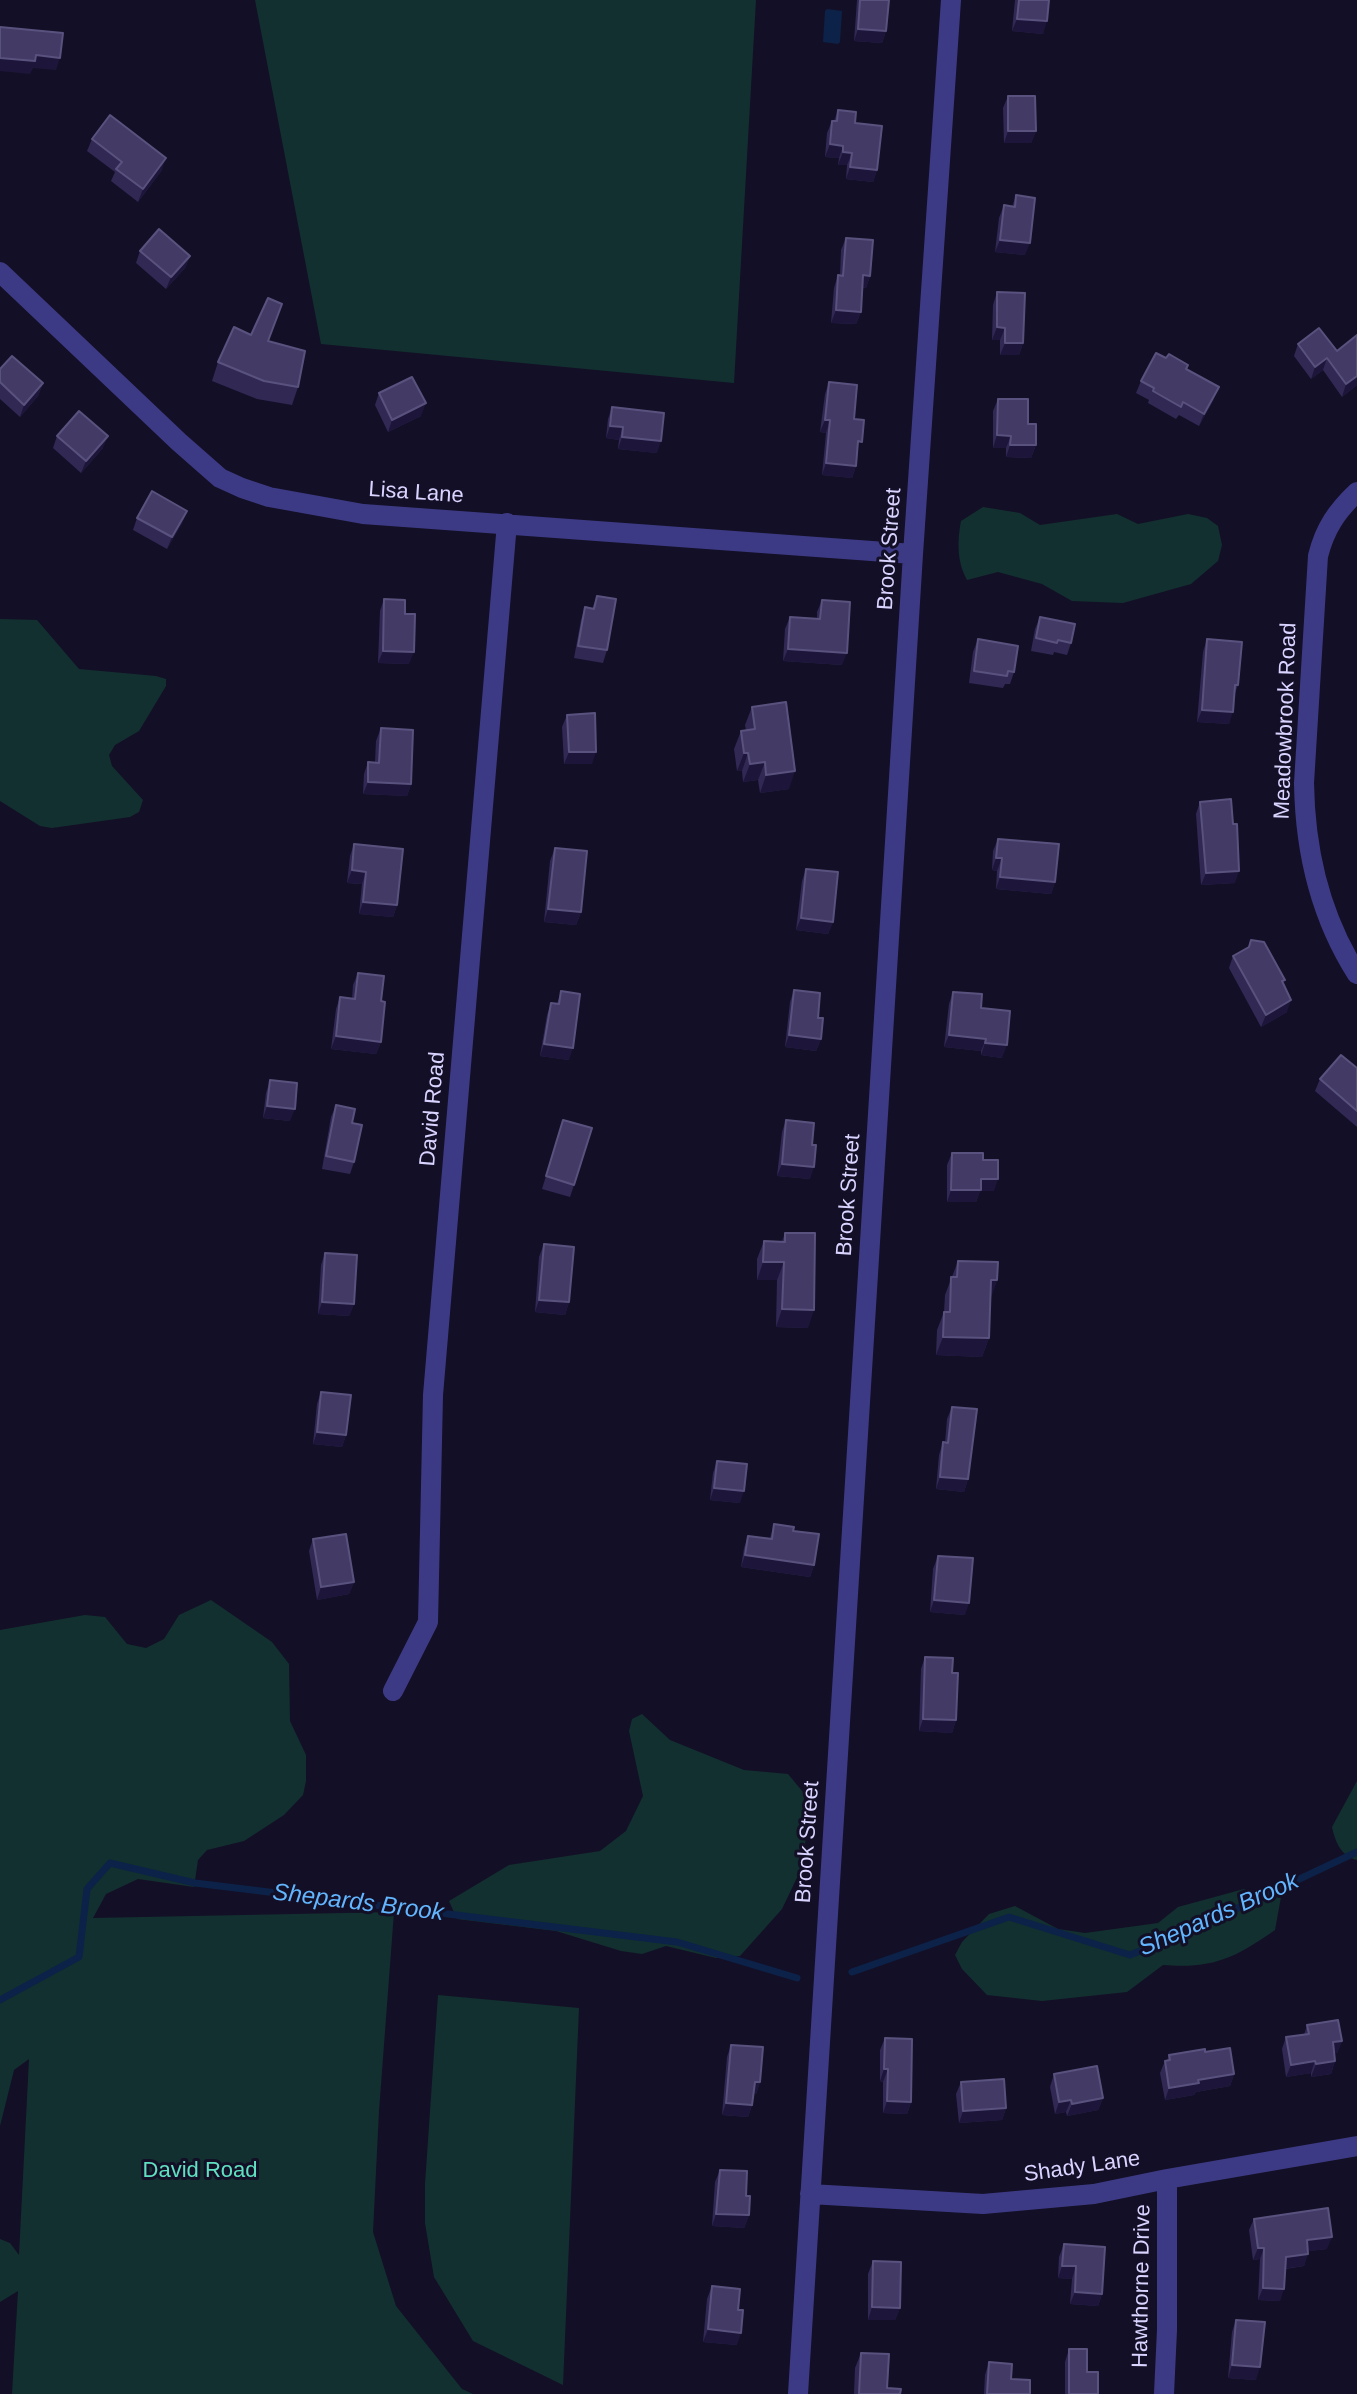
<!DOCTYPE html>
<style>
body{margin:0}
canvas{display:block;background:#130f26}
</style>
<canvas width="1357" height="2394"></canvas>
<script>
const g = document.querySelector('canvas').getContext('2d');
g.lineJoin = 'round';
function paint(path, color) {
  g.fillStyle = color;
  g.fill(path, 'evenodd');
}
function trace(path, color, width, dash) {
  g.strokeStyle = color;
  g.lineWidth = width;
  g.lineCap = dash ? 'butt' : 'round';
  g.setLineDash(dash || []);
  g.stroke(path);
}
function write(font, color, halo, rows, align = 'center') {
  g.font = font + ' Arial,sans-serif';
  g.lineWidth = 6;
  g.setLineDash([]);
  g.textBaseline = 'middle';
  g.strokeStyle = halo;
  g.fillStyle = color;
  for (const [text, x, y, turn = 0] of rows) {
    g.save();
    g.translate(x, y);
    g.rotate((+turn || 0) * Math.PI / 180);
    g.textAlign = isNaN(turn) ? turn : align;
    if (halo) g.strokeText(text, 0, 0);
    g.fillText(text, 0, 0);
    g.restore();
  }
}
paint(new Path2D(`
 M255 0H756L734 383 321 344Z
 M983 507 1020 513 1040 525 1117 514 1138 524 1188 514 1207 518 1218 526 1222 545 1218 561 1191 584 1123 603 1072 601 1042 584 998 572 967 580C957 562 957 542 961 521Z
 M0 619 37 620 79 669 156 676 166 679V686L139 731 115 745 109 755 112 766 143 800 139 812 130 817 52 828 40 826 0 801Z
 M211 1600 272 1642 289 1664 290 1721 306 1755V1781L303 1795 284 1815 244 1841 207 1850 198 1860 194 1887 138 1879 106 1894 93 1918 394 1912 379 2111 373 2232 396 2306 462 2389 473 2394H12L18 2291 0 2302V2239L10 2243 19 2255 29 2059 14 2070 0 2126V1630L85 1615 105 1617 127 1644 146 1648 164 1639 179 1615Z
 M642 1714 670 1740 744 1770 788 1774 803 1792 808 1821 802 1867 782 1909 740 1956 716 1958 666 1946 642 1954 621 1951 556 1931 457 1919 449 1901 509 1865 600 1851 626 1831 643 1796 629 1731 632 1719Z
 M1357 1781V1860C1342 1857 1335 1842 1332 1827Z
 M1244 1889 1281 1897 1275 1930C1235 1958 1213 1969 1163 1965L1127 1992 1042 2001 987 1995 962 1969 955 1955 962 1942 989 1914 1015 1906 1058 1929 1085 1933 1158 1923 1178 1907Z
 M438 1995 579 2008 563 2385 473 2341 434 2277 425 2223V2184Z`), '#12302f');
paint(new Path2D(`
 M827 9 842 11 840 42 838 44 823 42 825 11Z`), '#0c2248');
trace(new Path2D(`
 M852 1972 1009 1917 1130 1955 1189 1931 1357 1852
 M0 2000 79 1957 87 1889 110 1863 195 1883 677 1942 797 1978`), '#0c2248', 7);
trace(new Path2D(`
 M0 272 179 442 220 478 242 488 269 497 363 514 913 554
 M1357 492C1337 511 1325 528 1318 556L1304 783C1305 851 1320 916 1357 974
 M393 1691 428 1622 433 1395 507 523
 M810 2194 983 2204 1094 2194 1167 2179 1357 2146
 M798 2394 913 554 951 0
 M1164 2394 1167 2330V2179`), '#3d3a85', 20);
paint(new Path2D(`
 M857 0H889L886 31 882 43 854 41Z
 M1015 0H1049L1043 34 1012 31Z
 M1008 96 1036 131 1031 143H1004L1003 108Z
 M838 110 855 123 877 170 873 182 846 179 847 165H838L839 158 825 157 827 133 832 121H834Z
 M92 139 162 170 138 202 111 181 115 172 87 151Z
 M1016 195 1025 255 995 252 999 218 1004 205 1012 207Z
 M846 238 870 276 866 288H862L861 312 856 324 831 323 834 288 838 275 840 276 841 250Z
 M140 251 190 256 185 268 166 289 136 263Z
 M997 292 1023 343 1019 355H1000V340H992L993 305Z
 M251 335 268 341 298 387 292 405 257 399 212 381 218 362Z
 M1357 335V385L1342 397 1323 370 1311 379 1294 356 1298 344 1337 351Z
 M1166 358 1188 365 1186 369 1214 399 1199 426 1179 415 1176 419 1148 403 1149 400 1136 393 1141 381Z
 M0 369 43 383 38 396 20 417 0 399Z
 M829 382 854 419 857 454 856 466 852 478 822 475 826 433 820 432 825 394Z
 M379 393 421 416 388 432 375 405Z
 M998 399 1028 424 1036 445 1031 458 1006 457V448H993V411Z
 M612 407 657 453 618 449 619 440 606 438 608 419Z
 M57 436 103 448 81 473 53 448Z
 M187 511 182 523 167 549 133 530 137 518Z
 M597 596 607 650 603 663 574 658 581 620 585 607 592 609Z
 M384 599 405 614 409 664 378 663 380 611Z
 M822 600 842 665 783 661 785 629 790 617 817 619V612Z
 M1040 617 1071 643 1067 655 1054 652 1053 655 1031 651 1035 629Z
 M978 639 1014 672 1010 684H1005L1003 688 969 683 973 652Z
 M1207 639 1238 685 1234 696 1229 724 1197 722 1203 652Z
 M752 707 789 789 760 793 758 780 743 782 742 771H737L734 749 741 731 746 730 745 725Z
 M567 715 592 764H564L562 727Z
 M381 728 411 784 407 796 363 794 364 774 368 762H375L376 741Z
 M1200 802 1235 883 1201 885 1196 814Z
 M998 839 1055 882 1051 894 996 889 997 871 992 870 993 851Z
 M354 844 397 905 393 917 359 914 362 884 347 883 350 856Z
 M555 848 581 912 576 925 544 922 550 861Z
 M806 869 833 922 828 934 796 930 802 881Z
 M1251 940 1283 984 1287 1012 1261 1027 1229 968 1233 956 1248 948Z
 M358 973 381 1001V1042L376 1054 331 1049 336 1009 340 997 352 999 353 985Z
 M794 990 821 1039 816 1051 785 1047 790 1002Z
 M561 991 569 1060 540 1056 547 1015 551 1003 557 1004Z
 M953 992 981 1008 1002 1058 981 1055V1051L944 1047 949 1004Z
 M1357 1068V1127L1315 1091 1320 1079Z
 M270 1080 290 1121 263 1118 266 1093Z
 M336 1105 352 1123 354 1162 350 1174 322 1169 331 1117Z
 M563 1120 574 1185 570 1197 542 1189Z
 M786 1120 812 1145 810 1179 777 1176 782 1132Z
 M952 1153 983 1160 994 1191H980L976 1202H947V1165Z
 M785 1233 808 1328 776 1327 777 1280H757V1259L764 1241H782Z
 M544 1244 569 1302 565 1315 535 1312 539 1257Z
 M325 1253 354 1304 349 1316 318 1314 321 1265Z
 M958 1261 997 1280 990 1298 989 1338 982 1357 936 1355 937 1330 944 1312 945 1295Z
 M321 1392 346 1435 342 1447 313 1444 317 1404Z
 M952 1407 968 1479 964 1492 936 1489 939 1455 943 1442 945 1443 947 1419Z
 M717 1461 740 1503 710 1500 713 1473Z
 M774 1524 814 1565 810 1577 741 1567 744 1548 748 1536 770 1538Z
 M313 1539 354 1582 349 1594 317 1600 309 1551Z
 M938 1556 965 1615 930 1612 933 1569Z
 M925 1657 956 1720 952 1733 919 1731 921 1669Z
 M1307 2025 1342 2041 1337 2053H1334L1335 2061 1331 2074 1311 2077V2073L1286 2077 1282 2049 1286 2037 1304 2035Z
 M885 2038 911 2102 907 2114 883 2113V2082L880 2081V2050Z
 M731 2045 760 2082 756 2094H753L752 2105 748 2117 722 2115 727 2057Z
 M1205 2052 1234 2074 1230 2086 1196 2092 1194 2095 1165 2100 1160 2073 1165 2061H1167L1169 2055Z
 M1054 2074 1103 2098 1098 2110 1067 2116 1066 2112 1055 2114 1050 2087Z
 M961 2082 1006 2108 1002 2120 959 2123 956 2094Z
 M720 2170 746 2196 749 2215 744 2228 712 2226 715 2182Z
 M1254 2219 1327 2249 1308 2251 1304 2266 1285 2269 1280 2301 1258 2300 1260 2259 1253 2260 1249 2230Z
 M1064 2244 1102 2294 1098 2306 1070 2304 1072 2279 1058 2278 1059 2257Z
 M873 2261 900 2308 895 2320H868V2274Z
 M712 2286 738 2310 737 2345 703 2342 707 2299Z
 M1236 2320 1256 2380 1228 2378 1232 2332Z
 M1069 2349 1098 2394H1065V2362Z
 M861 2353 887 2388 900 2394H854L855 2368Z
 M989 2362 1030 2394H984L985 2375Z`), '#312854');
paint(new Path2D(`
 M1017 19 1047 21 1043 34 1012 31Z
 M858 29 886 31 882 43 854 41Z
 M36 55 60 58 56 70 33 68 30 74 0 71V58Z
 M1008 131H1036L1031 143H1004Z
 M830 144 843 146 839 158 825 157Z
 M843 152 852 153 847 165H838Z
 M166 158 162 170 138 202 143 189Z
 M850 167 877 170 873 182 846 179Z
 M1000 240 1030 243 1025 255 995 252Z
 M190 256 185 268 166 289 171 277Z
 M863 275 870 276 866 288 858 287Z
 M836 310 861 312 856 324 831 323Z
 M997 327 1005 328 1000 340H992Z
 M1005 343H1023L1019 355H1000Z
 M1327 358 1323 370 1311 379 1315 367Z
 M1357 376V385L1342 397 1346 384Z
 M43 383 38 396 20 417 24 405Z
 M1219 387 1214 399 1199 426 1204 414Z
 M426 403 421 416 388 432 392 420Z
 M825 420H830L826 433 820 432Z
 M610 426 623 427 619 440 606 438Z
 M997 435 1011 436 1006 448H993Z
 M108 436 103 448 81 473 86 461Z
 M622 437 661 441 657 453 618 449Z
 M1010 445H1036L1031 458 1006 457Z
 M826 463 856 466 852 478 822 475Z
 M187 511 182 523 167 549 172 537Z
 M788 649 847 653 842 665 783 661Z
 M383 651 414 652 409 664 378 663Z
 M1202 710 1233 712 1229 724 1197 722Z
 M569 752H596L592 764H564Z
 M744 753H748L742 771H737Z
 M765 762 758 780 743 782 750 764Z
 M795 771 789 789 760 793 766 775Z
 M368 782 411 784 407 796 363 794Z
 M996 858H1002L997 871 992 870Z
 M352 870 366 872 362 884 347 883Z
 M1239 871 1235 883 1201 885 1206 873Z
 M1000 877 1055 882 1051 894 996 889Z
 M363 902 397 905 393 917 359 914Z
 M548 909 581 912 576 925 544 922Z
 M801 918 833 922 828 934 796 930Z
 M1291 1000 1287 1012 1261 1027 1266 1015Z
 M789 1035 821 1039 816 1051 785 1047Z
 M949 1035 986 1039 981 1051 944 1047Z
 M336 1036 381 1042 376 1054 331 1049Z
 M985 1043 1007 1045 1002 1058 981 1055Z
 M544 1044 573 1048 569 1060 540 1056Z
 M267 1106 295 1109 290 1121 263 1118Z
 M782 1164 814 1167 810 1179 777 1176Z
 M981 1179H998L994 1191H980L976 1202H947L951 1190Z
 M763 1262H784L777 1280H757Z
 M991 1280H997L991 1298H984Z
 M539 1300 569 1302 565 1315 535 1312Z
 M322 1302 354 1304 349 1316 318 1314Z
 M782 1309 814 1310 808 1328 776 1327Z
 M943 1337 989 1338 982 1357 936 1355Z
 M317 1432 346 1435 342 1447 313 1444Z
 M940 1477 968 1479 964 1492 936 1489Z
 M714 1488 744 1491 740 1503 710 1500Z
 M745 1555 814 1565 810 1577 741 1567Z
 M354 1582 349 1594 317 1600 321 1587Z
 M934 1600 969 1603 965 1615 930 1612Z
 M923 1719 956 1720 952 1733 919 1731Z
 M1342 2041 1337 2053 1328 2054 1333 2042Z
 M1315 2061 1311 2073 1286 2077 1291 2065Z
 M1335 2061 1331 2074 1311 2077 1316 2064Z
 M884 2069H888L883 2082 880 2081Z
 M1234 2074 1230 2086 1196 2092 1194 2095 1165 2100 1169 2088 1198 2080Z
 M755 2082H760L756 2094H750Z
 M1103 2098 1098 2110 1067 2116 1072 2104Z
 M1071 2100 1066 2112 1055 2114 1059 2102Z
 M887 2101 911 2102 907 2114 883 2113Z
 M726 2103 752 2105 748 2117 722 2115Z
 M1006 2108 1002 2120 959 2123 963 2111Z
 M716 2214 749 2215 744 2228 712 2226Z
 M1332 2237 1327 2249 1302 2252 1307 2240Z
 M1258 2248H1264L1260 2259 1253 2260Z
 M1308 2254 1304 2266 1281 2269 1286 2257Z
 M1062 2266H1076L1072 2279 1058 2278Z
 M1263 2288 1284 2289 1280 2301 1258 2300Z
 M1075 2292 1102 2294 1098 2306 1070 2304Z
 M872 2307 900 2308 895 2320H868Z
 M708 2329 741 2333 737 2345 703 2342Z
 M1232 2365 1260 2367 1256 2380 1228 2378Z`), '#1d163a');
const building = new Path2D(`
 M860 0H889L886 31 858 29Z
 M1019 0H1049L1047 21 1017 19Z
 M0 27 63 33 60 58 36 55 35 61 0 58Z
 M1008 96H1035L1036 131H1008Z
 M838 110 856 112 855 123 882 126 877 170 850 167 852 153 843 152V146L830 144 832 121H837Z
 M110 115 166 158 143 189 116 169 122 162 92 139Z
 M1016 195 1035 198 1030 243 1000 240 1004 205 1015 207Z
 M159 229 190 256 171 277 140 251Z
 M846 238 873 240 870 276 863 275 861 312 836 310 838 275 843 276Z
 M997 292 1025 293 1023 343H1005V328L997 327Z
 M268 298 282 304 268 341 305 351 298 387 264 381 218 362 234 327 251 335Z
 M1319 328 1337 351 1357 335V376L1346 384 1327 358 1315 367 1298 344Z
 M1156 353 1166 358 1169 354 1188 365 1186 369 1219 387 1204 414 1183 402 1181 407 1153 391 1154 388 1141 381Z
 M12 356 43 383 24 405 0 382V369Z
 M412 377 426 403 392 420 379 393Z
 M829 382 857 385 854 419 864 420 862 442 858 441 856 466 826 463 830 420H825Z
 M998 399H1028V424H1036V445H1010L1011 436 997 435Z
 M612 407 664 413 661 441 622 437 623 427 610 426Z
 M79 411 108 436 86 461 57 436Z
 M152 491 187 511 172 537 137 518Z
 M597 596 616 599 607 650 578 646 585 607 594 609Z
 M384 599 405 600V614H415L414 652 383 651Z
 M822 600 850 602 847 653 788 649 790 617 820 619Z
 M1040 617 1075 624 1071 643 1058 640 1057 643 1036 638Z
 M978 639 1018 646 1014 672 1008 671 1007 676 974 671Z
 M1207 639 1242 642 1238 685H1235L1233 712 1202 710Z
 M786 702 795 771 766 775 765 762 750 764 748 753H744L741 731 755 729 752 707Z
 M595 713 596 752H569L567 715Z
 M381 728 413 730 411 784 368 782V762L379 763Z
 M1231 799 1233 824H1237L1239 871 1206 873 1200 802Z
 M998 839 1059 844 1055 882 1000 877 1002 858H996Z
 M354 844 403 849 397 905 363 902 366 872 352 870Z
 M555 848 587 851 581 912 548 909Z
 M806 869 838 872 833 922 801 918Z
 M1251 940 1264 942 1285 980 1282 981 1291 1000 1266 1015 1233 956 1249 947Z
 M358 973 384 976 381 1001 385 1002 381 1042 336 1036 340 997 355 999Z
 M794 990 820 993 818 1018H823L821 1039 789 1035Z
 M561 991 580 994 573 1048 544 1044 551 1003 559 1004Z
 M953 992 982 994 981 1008 1010 1011 1007 1045 985 1043 986 1039 949 1035Z
 M1341 1055 1357 1068V1111L1320 1079Z
 M270 1080 297 1083 295 1109 267 1106Z
 M336 1105 355 1109 352 1123 362 1125 354 1162 326 1156Z
 M563 1120 592 1128 574 1185 546 1176Z
 M786 1120 814 1123 812 1145H816L814 1167 782 1164Z
 M952 1153H983V1160H998V1179H981V1190H951Z
 M785 1233H815L814 1310 782 1309 784 1262H763L764 1241 785 1242Z
 M544 1244 574 1247 569 1302 539 1300Z
 M325 1253 357 1255 354 1304 322 1302Z
 M958 1261 998 1262 997 1280H991L989 1338 943 1337 944 1312H950L951 1277H957Z
 M321 1392 351 1395 346 1435 317 1432Z
 M952 1407 977 1409 968 1479 940 1477 943 1442 948 1443Z
 M717 1461 747 1464 744 1491 714 1488Z
 M774 1524 794 1527 793 1531 819 1534 814 1565 745 1555 748 1536 772 1539Z
 M346 1534 354 1582 321 1587 313 1539Z
 M938 1556 973 1558 969 1603 934 1600Z
 M925 1657 953 1658 952 1673H958L956 1720 923 1719Z
 M1338 2020 1342 2041 1333 2042 1335 2061 1316 2064 1315 2061 1291 2065 1286 2037 1309 2034 1307 2025Z
 M885 2038 912 2039 911 2102 887 2101 888 2069H884Z
 M731 2045 763 2047 760 2082H755L752 2105 726 2103Z
 M1230 2048 1234 2074 1198 2080 1199 2083 1169 2088 1165 2061 1170 2060 1169 2055 1205 2049V2052Z
 M1097 2066 1103 2098 1072 2104 1071 2100 1059 2102 1054 2074Z
 M1004 2079 1006 2108 963 2111 961 2082Z
 M720 2170 747 2171 746 2196H750L749 2215 716 2214Z
 M1328 2208 1332 2237 1307 2240 1308 2254 1286 2257 1284 2289 1263 2288 1264 2248H1258L1254 2219Z
 M1064 2244 1105 2247 1102 2294 1075 2292 1076 2266H1062Z
 M873 2261 901 2262 900 2308 872 2307Z
 M712 2286 740 2289 738 2310H743L741 2333 708 2329Z
 M1236 2320 1265 2322 1260 2367 1232 2365Z
 M1069 2349H1087V2372H1098V2394H1069Z
 M861 2353 889 2354 887 2388 901 2389 900 2394H859Z
 M989 2362 1012 2364 1011 2379 1030 2380V2394H987Z`);
paint(building, '#433a66');
trace(building, '#5a527e', 2);
write('22px', '#d9d4ff', '#130f26', [
 ["Lisa Lane",416,493,4],
 ["Brook Street",890,549,-86],
 ["Meadowbrook Road",1286,721,-88],
 ["David Road",433,1109,-85],
 ["Brook Street",849,1195,-86],
 ["Brook Street",808,1842,-86],
 ["Shady Lane",1082,2167,-8],
 ["Hawthorne Drive",1142,2286,-89]
]);
write('22px', '#5fe0c0', '#130f26', [
 ["David Road",200,2171]
]);
write('italic 24px', '#62b6ff', '#130f26', [
 ["Shepards Brook",358,1903,7],
 ["Shepards Brook",1219,1915,-24]
]);
</script>
